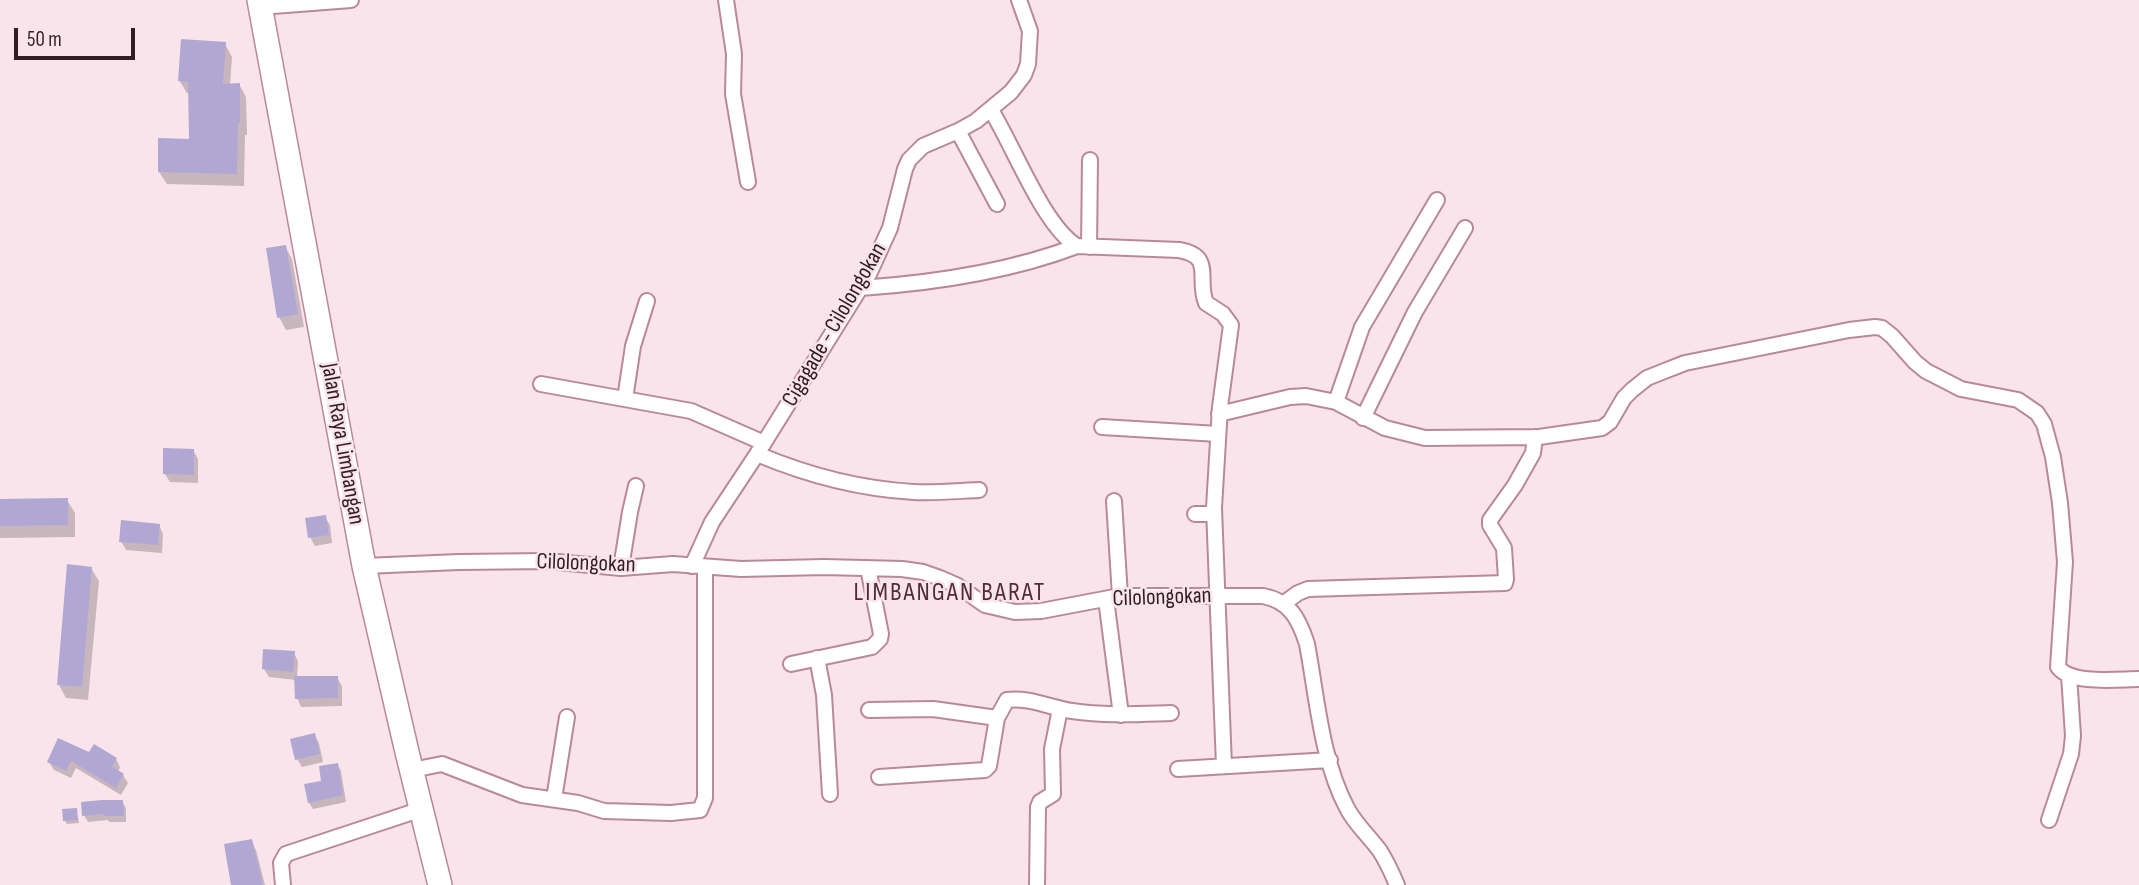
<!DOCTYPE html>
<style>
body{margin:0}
#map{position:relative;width:2139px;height:885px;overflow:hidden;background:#f9e4eb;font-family:"Sofia Sans Condensed",sans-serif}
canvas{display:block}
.scale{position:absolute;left:14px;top:28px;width:121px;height:32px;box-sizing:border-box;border:4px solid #311e25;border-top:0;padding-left:9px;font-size:21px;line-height:24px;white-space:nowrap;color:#311e25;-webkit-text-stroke:5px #f9e4eb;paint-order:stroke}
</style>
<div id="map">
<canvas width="2139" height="885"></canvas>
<div class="scale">50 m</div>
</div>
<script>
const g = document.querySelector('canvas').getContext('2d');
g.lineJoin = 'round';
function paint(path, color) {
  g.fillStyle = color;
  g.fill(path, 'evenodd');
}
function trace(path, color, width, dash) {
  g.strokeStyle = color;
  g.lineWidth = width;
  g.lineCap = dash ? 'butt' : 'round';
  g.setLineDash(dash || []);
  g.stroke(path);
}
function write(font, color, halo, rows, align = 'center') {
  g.font = font + ' "Sofia Sans Condensed",sans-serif';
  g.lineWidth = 5;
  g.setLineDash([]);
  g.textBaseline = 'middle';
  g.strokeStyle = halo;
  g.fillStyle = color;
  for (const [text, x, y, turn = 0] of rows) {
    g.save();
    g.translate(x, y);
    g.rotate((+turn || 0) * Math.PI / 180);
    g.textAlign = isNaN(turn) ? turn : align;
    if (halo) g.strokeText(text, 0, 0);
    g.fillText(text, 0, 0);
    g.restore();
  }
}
paint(new Path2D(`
 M225 44 232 57 230 85 239 84 246 97 247 135H245L244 186 167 184 159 172 190 141V94L187 93 179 80Z
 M285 246 292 259 304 327 286 330 279 317Z
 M193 450 198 459V483L170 482 165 474Z
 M67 500 75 513V537L0 538V501Z
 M325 517 330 525 332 543 315 546 310 537Z
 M159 525 163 534 162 553 126 550 121 541Z
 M91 568 99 581 88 700 66 698 59 685Z
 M294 653 298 661 297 678 337 677 342 686V706L301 707 297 698 296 680 269 677 264 669Z
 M314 735 319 743 323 762 302 767 297 759Z
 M90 755 116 759 120 767 118 772 123 775 128 783 121 795 76 768 71 778 54 770 49 762Z
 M337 764 341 771 346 802 313 809 309 803Z
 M122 802 126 808V822H109L108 820 88 822 84 815Z
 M76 810 79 823 67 824 65 821Z
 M251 841 256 850 265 885H233Z`), '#0003');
paint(new Path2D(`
 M181 39 226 42 223 84 240 83V123H238L237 174 158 172V138L189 139 188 82 178 81Z
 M286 245 298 314 277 318 266 248Z
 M163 448 194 449V475L163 474Z
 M68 498V525L0 526V499Z
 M326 515 329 535 308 538 305 518Z
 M121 520 160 524 158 545 119 542Z
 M67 564 92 567 82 687 57 685Z
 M263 649 295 651 293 672 262 669Z
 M294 676H338V698L295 699Z
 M315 733 320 754 295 760 290 739Z
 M58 738 89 752 94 744 117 758 112 766 124 774 116 788 71 761 66 771 47 762Z
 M338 763 343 795 308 803 304 784 321 781 319 766Z
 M102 800H123L124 816H104V814L82 816 81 802Z
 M77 808 78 820 63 821 62 809Z
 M252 839 263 885H231L224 844Z`), '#b0a7d3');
const minor = new Path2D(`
 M726 0 734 54 733 94 748 182
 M260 7 351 0
 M991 110C1013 145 1044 227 1077 246L1179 250C1215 256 1196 279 1206 303L1223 314 1231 325 1220 407 1214 508 1224 766
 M958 131 997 204
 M1089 247 1090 160
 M861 288C934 283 1009 272 1077 246
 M541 384 691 411 764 443
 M625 399 633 346 647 301
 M1336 402 1362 327 1437 200
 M1219 414 1290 397 1306 396 1336 402 1385 428 1425 438 1539 437 1602 428 1610 422 1624 398 1632 390 1647 378 1662 372 1685 363 1849 330 1875 327 1882 328 1892 336 1915 362 1926 371 1961 389 2018 400 2037 413 2044 424 2053 457 2060 503 2065 562 2058 667C2071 685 2119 679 2139 679
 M1363 418 1415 312 1465 228
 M1102 427 1218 434
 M757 454C807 475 860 489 914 492 935 493 957 491 979 490
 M1114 501 1120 596
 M1195 514H1214
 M364 566 459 562 547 561 621 568 673 564 741 569 824 567 902 569 923 572 940 578 958 586 985 605 1015 612 1041 611 1120 596H1263C1290 601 1299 619 1307 644 1317 697 1321 759 1347 808 1355 824 1369 836 1380 851 1387 862 1392 873 1397 885
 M692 566 712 522 757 454 869 274 890 228 905 169 909 160 923 146 958 131 976 121 1011 92 1024 75 1028 64 1030 31 1019 0
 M621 568 630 512 636 486
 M1106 599 1121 715
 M1283 604 1298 593 1308 589 1505 583 1506 579 1504 548 1490 525V520L1515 485 1533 453 1535 437
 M817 658 824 695 830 794
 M791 664 872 647 880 639 881 634 868 568
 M869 710 933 709 997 718
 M1178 769 1330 760
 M412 770 442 764 522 795 578 803 604 811 671 813 700 810 705 798V567
 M879 777 985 770 989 766 997 718 1007 700C1029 697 1051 708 1072 711 1105 716 1138 714 1171 713
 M554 799 567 717
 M2049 820 2071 754 2073 736 2069 675
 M283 885 281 863 286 854 422 809
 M1037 885 1038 807 1040 802 1053 794 1052 749 1060 709`);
const trunk = new Path2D(`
 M259 0 364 566 407 752 440 885`);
trace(minor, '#b9899b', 18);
trace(trunk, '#b9899b', 26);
trace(minor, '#fff', 14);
trace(trunk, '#fff', 23);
write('23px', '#311e25', '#f9e4eb', [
 ["Cigagade - Cilolongokan",835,325,-60],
 ["Jalan Raya Limbangan",342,444,80],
 ["Cilolongokan",586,564,2],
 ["Cilolongokan",1162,598,-2]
]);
g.letterSpacing = '2px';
write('26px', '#532c3c', '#f9e4eb', [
 ["LIMBANGAN BARAT",950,593]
]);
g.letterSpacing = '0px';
</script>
